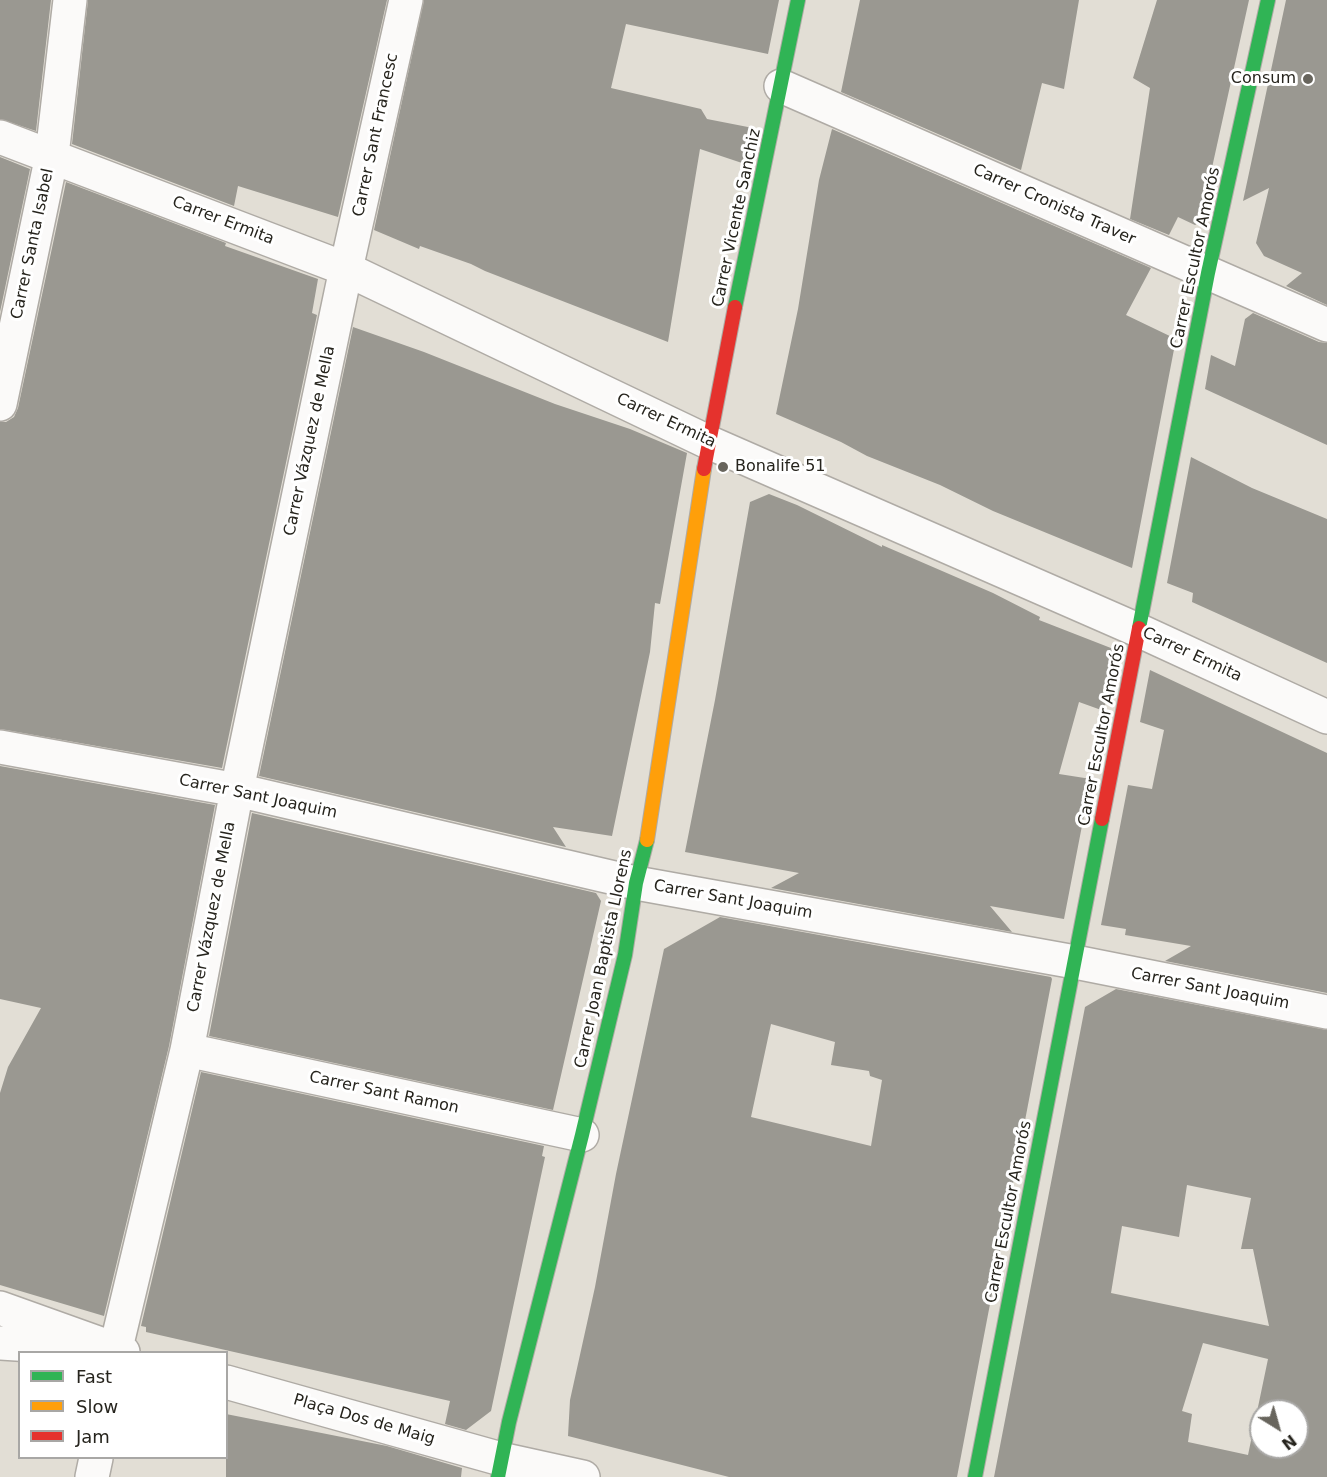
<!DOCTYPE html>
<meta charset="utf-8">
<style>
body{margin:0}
#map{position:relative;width:1327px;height:1477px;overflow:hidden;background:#e2ded5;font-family:"DejaVu Sans",sans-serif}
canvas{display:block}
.legend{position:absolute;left:18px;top:1351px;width:210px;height:108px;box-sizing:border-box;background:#fff;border:2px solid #a8a7a5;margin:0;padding:8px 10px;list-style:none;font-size:18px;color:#26241d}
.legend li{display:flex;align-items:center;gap:12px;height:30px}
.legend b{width:30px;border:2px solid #a8a7a5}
.north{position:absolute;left:1249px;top:1399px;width:60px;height:60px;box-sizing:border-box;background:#fff;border:2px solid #a8a7a5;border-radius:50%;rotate:143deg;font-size:16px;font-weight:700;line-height:24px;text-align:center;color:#26241d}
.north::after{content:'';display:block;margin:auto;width:21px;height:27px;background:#68655d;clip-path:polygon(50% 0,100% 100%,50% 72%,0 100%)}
</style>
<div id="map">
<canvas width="1327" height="1477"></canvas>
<ul class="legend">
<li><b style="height:8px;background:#30b455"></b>Fast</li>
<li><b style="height:8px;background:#ff9f0a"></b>Slow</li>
<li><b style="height:8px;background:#e5322d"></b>Jam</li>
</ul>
<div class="north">N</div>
</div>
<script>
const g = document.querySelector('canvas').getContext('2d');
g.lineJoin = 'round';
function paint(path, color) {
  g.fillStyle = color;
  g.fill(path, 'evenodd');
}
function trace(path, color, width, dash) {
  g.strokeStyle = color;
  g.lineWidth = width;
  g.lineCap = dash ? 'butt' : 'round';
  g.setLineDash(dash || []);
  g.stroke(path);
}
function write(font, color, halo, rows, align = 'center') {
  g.font = font + ' "DejaVu Sans",sans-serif';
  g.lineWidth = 6;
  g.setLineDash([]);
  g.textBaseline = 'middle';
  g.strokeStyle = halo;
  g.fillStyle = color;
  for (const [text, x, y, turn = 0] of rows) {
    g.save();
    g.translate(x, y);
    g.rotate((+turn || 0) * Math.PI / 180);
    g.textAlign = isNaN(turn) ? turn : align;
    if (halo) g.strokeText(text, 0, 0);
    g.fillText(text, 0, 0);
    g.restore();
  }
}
paint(new Path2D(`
 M0 0H51L36 131 0 119Z
 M88 0H387L338 217 238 186 234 206 72 144Z
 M424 0H779L768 54 626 24 611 88 701 109 707 119 753 128 745 164 700 149 668 342 485 271 471 264 420 246 419 249 374 230Z
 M860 0H1079L1064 89 1042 83 1021 170 841 92Z
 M1157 0H1249L1200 222 1195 225 1178 217 1169 235 1130 219 1150 88 1133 78Z
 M1286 0H1327V305L1286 286 1302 273 1264 256 1256 243 1269 188 1243 201Z
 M832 129 1151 268 1126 315 1176 339 1132 568 993 511 940 485 867 456 841 442 776 414 798 309 819 180Z
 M0 157 30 169 0 312Z
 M66 182 226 243 225 246 318 279 312 313 317 315 222 768 0 729V422H6L14 417 18 408Z
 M1253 313 1319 342 1327 343V445L1205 389 1211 355 1235 366 1245 319Z
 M353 327 424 352 555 404 630 429 687 453 660 604 655 603 650 652 612 836 553 827 566 847 259 776Z
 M1191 457 1252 488 1327 519V663L1192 602 1193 593 1167 583Z
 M769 494 797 505 882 547V545L993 593 1040 617 1039 620 1116 650 1104 711 1079 702 1059 774 1091 779 1064 919 990 906 1012 932 771 888 799 873 685 852 715 700 750 502Z
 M1150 670 1327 753V993L1165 961 1191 946 1125 935 1126 929 1101 925 1128 785 1152 789 1164 730 1140 722Z
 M0 766 215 805 169 1046 104 1316 0 1285V1093L8 1067 41 1008 0 999Z
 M252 813 596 893 601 901 553 1110 209 1036Z
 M720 917 1051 977 1052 979 957 1477H729L568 1436 570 1400 595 1287 616 1174 664 949ZM771 1024 835 1042 831 1065 869 1071 870 1076 882 1080 871 1146 751 1117Z
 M1116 989 1327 1030V1477H994L1085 1007ZM1187 1185 1251 1198 1241 1249H1253L1269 1326 1111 1293 1122 1226 1179 1237ZM1203 1343 1268 1359 1248 1455 1188 1442 1192 1414 1182 1411ZM1261 1411H1297V1447H1261Z
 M201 1072 544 1146 542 1156 545 1157 491 1411 466 1430 445 1424 450 1401 146 1332V1327L141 1326Z
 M226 1414 387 1446 462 1468 461 1477H226Z`), '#9a9891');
const street = new Path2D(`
 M781 86 1327 325
 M0 137 346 269 708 442 1140 631 1327 717
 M0 404 52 155 70 0
 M0 747 237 790 636 883 1075 962 1327 1012
 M187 1050 582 1135
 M0 1308 123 1352
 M0 1343 78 1348
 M115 1352 187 1050 237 790 346 269 406 0
 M226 1382 501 1459 583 1477
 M92 1477 96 1458`);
const fast = new Path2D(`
 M735 307 798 0
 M1139 628 1208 273 1268 0
 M498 1477 509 1422 582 1135 625 955 636 883 647 840
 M975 1477 1102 819`);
const slow = new Path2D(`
 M647 840 704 469`);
const jam = new Path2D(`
 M704 469 735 307
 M1102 819 1139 628`);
trace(street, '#afaba5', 36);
trace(fast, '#afaba5', 16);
trace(slow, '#afaba5', 16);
trace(jam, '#afaba5', 16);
trace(street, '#fbfaf9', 33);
trace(fast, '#30b455', 14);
trace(slow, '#ff9f0a', 14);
trace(jam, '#e5322d', 14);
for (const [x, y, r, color] of [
 [1308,79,6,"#68655d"],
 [723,467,6,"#68655d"]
]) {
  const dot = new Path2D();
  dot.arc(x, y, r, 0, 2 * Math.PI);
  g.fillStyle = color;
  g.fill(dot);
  trace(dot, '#fff', 2);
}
write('16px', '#26241d', '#fff', [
 ["Consum",1296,79],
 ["Bonalife 51",735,467,"left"]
], 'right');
write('16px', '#26241d', '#fff', [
 ["Carrer Sant Francesc",376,135,-78],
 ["Carrer Cronista Traver",1054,205,24],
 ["Carrer Vicente Sanchiz",737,218,-78],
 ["Carrer Ermita",223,221,21],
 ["Carrer Santa Isabel",33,244,-78],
 ["Carrer Escultor Amorós",1196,258,-78],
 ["Carrer Ermita",666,421,25],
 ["Carrer Vázquez de Mella",310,441,-78],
 ["Carrer Ermita",1192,655,25],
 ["Carrer Escultor Amorós",1102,735,-79],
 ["Carrer Sant Joaquim",258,797,12],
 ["Carrer Sant Joaquim",733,900,10],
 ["Carrer Vázquez de Mella",212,917,-79],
 ["Carrer Joan Baptista Llorens",604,959,-78],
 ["Carrer Sant Joaquim",1210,989,11],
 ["Carrer Sant Ramon",384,1093,12],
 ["Carrer Escultor Amorós",1009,1212,-79],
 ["Plaça Dos de Maig",364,1420,16]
]);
</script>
